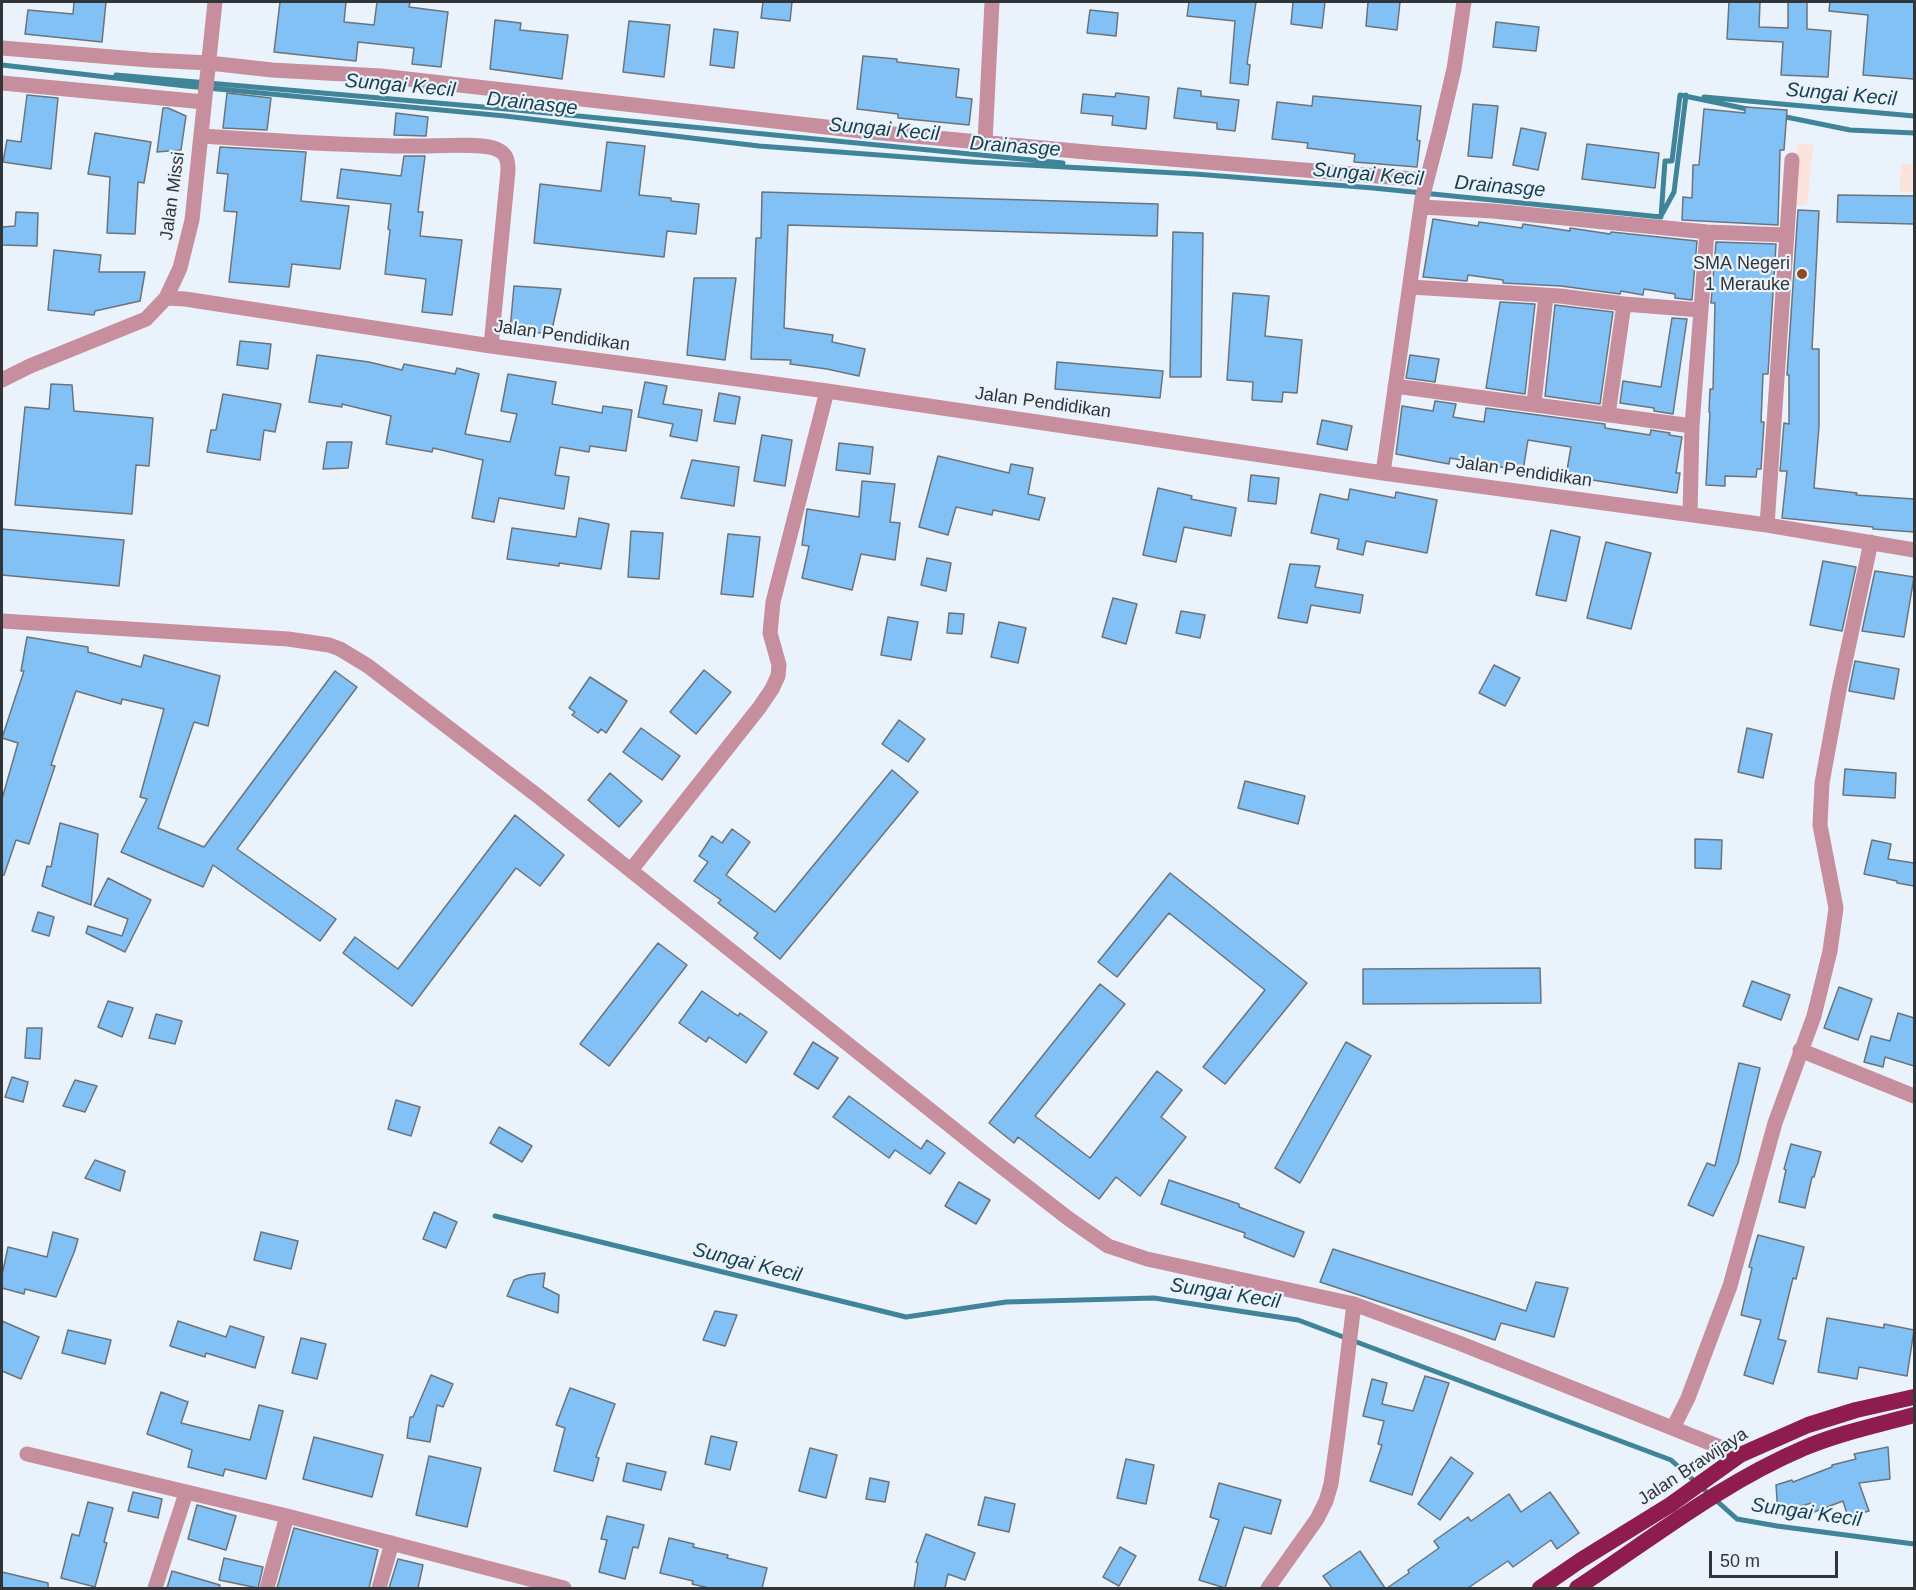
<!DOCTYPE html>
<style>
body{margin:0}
#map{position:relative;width:1916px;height:1590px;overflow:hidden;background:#eaf3fc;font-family:Arial,sans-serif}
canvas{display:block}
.frame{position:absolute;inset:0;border:3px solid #313538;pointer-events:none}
.scale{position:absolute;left:1709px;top:1551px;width:129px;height:27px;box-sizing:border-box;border:3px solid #313538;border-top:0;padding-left:8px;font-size:18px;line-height:21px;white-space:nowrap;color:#313538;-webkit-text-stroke:4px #eaf3fc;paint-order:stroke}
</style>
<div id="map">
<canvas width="1916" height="1590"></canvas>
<div class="frame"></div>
<div class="scale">50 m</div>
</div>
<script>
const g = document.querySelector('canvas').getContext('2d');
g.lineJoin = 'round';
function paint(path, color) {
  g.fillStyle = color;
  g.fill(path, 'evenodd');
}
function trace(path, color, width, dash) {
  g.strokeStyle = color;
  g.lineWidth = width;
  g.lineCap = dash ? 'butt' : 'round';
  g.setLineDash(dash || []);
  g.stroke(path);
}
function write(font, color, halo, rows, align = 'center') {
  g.font = font + ' Arial,sans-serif';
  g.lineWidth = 4.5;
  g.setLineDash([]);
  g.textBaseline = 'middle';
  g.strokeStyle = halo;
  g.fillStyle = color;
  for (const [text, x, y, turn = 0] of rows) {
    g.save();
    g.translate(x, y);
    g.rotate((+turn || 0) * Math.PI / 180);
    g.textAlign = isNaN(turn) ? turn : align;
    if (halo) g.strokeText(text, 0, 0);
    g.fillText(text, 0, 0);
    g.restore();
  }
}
paint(new Path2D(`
 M1797 143 1813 145 1807 205 1793 206Z
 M1901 164H1914V192L1900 191Z`), '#fbe2db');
trace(new Path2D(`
 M2 65 186 86 505 116 759 146 972 162 1195 174 1373 188 1661 217 1665 161H1672L1680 95 1752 110
 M116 75 506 109 1063 163
 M1704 97 1914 116
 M1781 116 1850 130 1914 133
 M1662 214 1674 192 1686 95
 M495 1216 906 1317 1006 1302 1154 1298 1298 1320 1671 1460 1737 1519 1777 1526 1914 1544`), '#408499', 5);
const building = new Path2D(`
 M74 2H106L102 42 25 34 28 10 73 14Z
 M280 2H346L344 22 374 25 377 2H410L409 7 448 12 441 67 412 64 414 48 358 42 356 61 274 52Z
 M763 2H792L790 21 761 18Z
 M1189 2H1256L1247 64 1250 65 1248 85 1230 83 1235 21 1187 16Z
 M1293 2H1325L1322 28 1291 24Z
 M1368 2H1400L1397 30 1366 26Z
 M1729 2H1760L1759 27 1788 28V2H1807V29L1831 31 1828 77 1781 75 1783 42 1727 39Z
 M1830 2H1914V79L1863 75 1868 15 1829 11Z
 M1090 10 1118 13 1116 36 1087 33Z
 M495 20 521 23 520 30 568 35 562 79 490 69Z
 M629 21 670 25 664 77 623 72Z
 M1496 22 1539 27 1536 51 1493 47Z
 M714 29 738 32 734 68 710 65Z
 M863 56 897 59V62L959 69 956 97 972 99 969 125 898 118V114L857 109Z
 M1178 88 1201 91V96L1239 100 1235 131 1217 129V123L1174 118Z
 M227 93 271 98 267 130 223 128Z
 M1116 93 1149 97 1146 129 1112 125 1113 116 1081 113 1083 94 1115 97Z
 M27 95 58 98 51 169 3 162 7 140 21 142Z
 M1313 96 1421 106 1417 140 1420 141 1417 167 1354 162 1355 154 1307 148 1308 143 1272 139 1277 102 1312 106Z
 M1473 104 1498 106 1492 158 1468 156Z
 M1745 107 1787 110 1784 150H1780L1778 225 1682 220 1683 197 1692 198 1693 165H1699L1704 109 1745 113Z
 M163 108H168L186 116 181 150 157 152Z
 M396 113 428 117 426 136 394 135Z
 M1521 128 1546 133 1538 170 1513 165Z
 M95 133 151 142 144 183 138 182 135 234 107 233 110 177 88 174Z
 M607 142 645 146 639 195 671 198V201L699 204 696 234 667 231 664 257 534 243 540 184 601 191Z
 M1587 144 1659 153 1655 188 1582 179Z
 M220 147 306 152 301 201 349 206 340 269 292 264 289 287 229 282 237 212 224 211 228 174 217 173Z
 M404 156H425L418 212H423L420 236 462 240 452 315 422 312 426 279 385 274 390 230 388 229 391 204 337 198 341 169 401 176Z
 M762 192 1158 204 1157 236 788 225 784 328 833 335 832 342 865 349 859 376 827 369 790 364 791 360 751 359 756 238H761Z
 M1838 195 1914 196V224L1837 222Z
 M1798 210 1819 211 1812 349H1819V426L1814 488 1857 493 1856 495 1914 499V532L1873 529V527L1782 518 1787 471H1780L1784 423 1789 424V375H1787Z
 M16 212 38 213 37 246 2 245V227L15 226Z
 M1433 219 1478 226 1479 222 1522 228 1523 224 1570 231V228L1610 234 1611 232 1697 241 1692 300 1675 298V294L1644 289 1643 295 1621 291 1620 294 1561 286 1503 283V280L1468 275 1467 281 1423 277Z
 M1173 232 1203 233 1201 377H1170Z
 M1716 242 1776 244 1768 374H1763L1761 422H1764L1761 469H1757L1756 477 1725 476V486L1706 485 1710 413 1709 412 1710 389H1713L1715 303H1711Z
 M54 250 101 255 99 272H145L140 301 95 311 94 315 48 310Z
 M694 278H736L725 360 687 355Z
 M514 286 561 289 551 334 510 330Z
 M1233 293 1269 296 1265 336 1302 340 1297 393 1283 392 1282 402 1252 400 1253 382 1227 380Z
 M1500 302 1535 304 1525 394 1486 388Z
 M1555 305 1613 312 1600 404 1545 396Z
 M1672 318 1687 319 1673 414 1654 411V408L1620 403 1623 381 1661 387Z
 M240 341 271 344 268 369 237 365Z
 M317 355 369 362 402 370 404 364 455 374 457 368 479 374 465 434 510 442 517 414 501 411 508 374 556 382 552 404 602 413 603 406 632 410 626 451 590 446 589 452 560 447 555 475 569 477 564 509 499 498 494 522 472 518 483 460 433 448 432 452 386 444 391 416 342 404V407L309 402Z
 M1410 355 1439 359 1435 382 1406 378Z
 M1057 362 1163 371 1160 398 1055 389Z
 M645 382 667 386 663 404 702 410 697 441 670 436 673 424 638 417Z
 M51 384 72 385 74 411 153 418 149 466 136 465 132 514 15 505 25 407 49 409Z
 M719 393 740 397 735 424 714 421Z
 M223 394 281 404 275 432 264 430 260 460 207 452 211 430H216Z
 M1435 401 1456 404 1453 417 1484 422 1486 408 1605 424V428L1650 435 1651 430 1670 433 1669 435 1682 437 1676 473H1680L1677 493 1566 476 1571 447 1528 440 1523 471 1450 458 1449 464 1396 454 1402 406 1433 411Z
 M1322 420 1352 426 1347 450 1317 444Z
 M762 435 792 440 785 486 754 481Z
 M327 442H352L348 468 323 469Z
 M839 443 873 447 870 474 836 470Z
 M938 456 1009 473 1011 464 1033 468 1028 494 1045 498 1039 520 993 510 992 515 956 507 948 535 919 527Z
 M692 460 739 467 734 506 681 498Z
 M1251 475 1279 478 1276 504 1248 501Z
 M862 481 895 484 890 522 900 523 895 560 861 554 852 590 802 578 809 546 802 545 807 509 859 517Z
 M1158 488 1192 496 1191 499 1236 508 1231 536 1184 527 1176 562 1143 555Z
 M1350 489 1395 498 1396 492 1437 500 1427 553 1366 541 1363 555 1337 549 1339 539 1311 533 1320 494 1348 500Z
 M579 518 609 524 601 569 559 563V566L507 559 512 528 576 537Z
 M2 529 124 540 119 586 2 575Z
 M1551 530 1580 537 1566 601 1536 595Z
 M631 531 663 533 659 579 628 577Z
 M728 534 760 537 753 597 721 594Z
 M1606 542 1651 553 1631 629 1587 618Z
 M927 558 951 563 946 591 921 585Z
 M1823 561 1856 567 1842 631 1810 625Z
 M1290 564 1320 566 1315 587 1363 595 1360 613 1311 605 1307 623 1278 618Z
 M1875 571 1914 577 1904 637 1862 631Z
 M1113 598 1137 604 1126 644 1102 637Z
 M1181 611 1205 615 1200 638 1176 633Z
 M949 613 964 614 962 634 947 633Z
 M888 617 918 622 911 660 881 655Z
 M999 622 1026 628 1018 663 991 657Z
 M27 637 88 647V652L141 667 144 655 220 676 208 726 194 722 158 828 204 847 335 671 357 687 237 849 336 919 320 941 213 865 203 887 121 852 147 799 140 797 164 709 122 699 121 704 76 691 51 765 55 766 29 844 16 840 4 875H2V799L18 743 2 738 24 671H21Z
 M1855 661 1899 669 1894 699 1849 691Z
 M1494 665 1520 678 1505 706 1479 693Z
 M704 670 731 692 696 734 670 712Z
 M590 677 627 701 606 733 601 729 598 733 572 715 575 712 569 708Z
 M899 720 925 739 908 762 882 744Z
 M641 728 680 756 662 780 623 752Z
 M1747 728 1772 734 1763 778 1738 772Z
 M1845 769 1896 773 1895 798 1843 795Z
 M892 770 918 792 780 959 754 938 758 933 718 903 721 900 694 881 708 862 699 856 712 836 722 843 732 829 750 842 726 875 775 912Z
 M610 773 642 801 619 827 588 800Z
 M1245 781 1305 796 1298 824 1238 808Z
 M515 815 564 855 540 886 516 868 412 1006 343 953 355 937 398 969Z
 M60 823 98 834 91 905 42 886 47 866 51 867Z
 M1695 839 1722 840 1721 869 1695 868Z
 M1872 840 1891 844 1888 859 1914 863V886L1897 883V881L1864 874Z
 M1170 873 1307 983 1225 1084 1203 1067 1265 990 1169 913 1117 977 1098 962Z
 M108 878 151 900 125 952 86 933 88 926 122 936 128 919 94 906Z
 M38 912 54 917 49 936 32 931Z
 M658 943 687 965 609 1066 580 1044Z
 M1540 968 1541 1003 1363 1004V969Z
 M1752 981 1790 995 1781 1020 1743 1006Z
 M1100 984 1125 1004 1035 1116 1090 1158 1157 1071 1182 1090 1161 1117 1186 1137 1140 1196 1116 1177 1099 1199 1018 1137 1014 1143 989 1123Z
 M1839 987 1872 999 1858 1040 1824 1028Z
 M702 991 738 1016 740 1013 767 1032 746 1063 709 1037 706 1042 679 1023Z
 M108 1001 133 1008 122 1037 98 1027Z
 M1898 1013 1914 1018V1066L1885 1057 1883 1067 1864 1062 1871 1036 1890 1041Z
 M156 1014 182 1021 175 1044 149 1038Z
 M27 1028H42L40 1059 25 1058Z
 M813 1042 838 1058 818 1089 794 1074Z
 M1346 1042 1371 1056 1300 1183 1275 1168Z
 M1739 1063 1760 1068 1738 1163 1713 1216 1688 1205 1707 1163 1715 1166Z
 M12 1077 28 1082 23 1102 5 1097Z
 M75 1080 97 1086 85 1112 63 1106Z
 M849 1096 921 1149 927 1140 945 1153 930 1174 895 1150 889 1158 833 1117Z
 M396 1100 420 1107 411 1136 388 1129Z
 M499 1127 532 1146 522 1162 490 1143Z
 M1791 1144 1821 1152 1814 1177H1812L1805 1208 1779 1202 1786 1170 1784 1169Z
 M95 1160 125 1171 120 1191 85 1178Z
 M1169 1180 1239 1204V1207L1304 1232 1294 1257 1244 1237 1245 1233 1161 1204Z
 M959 1182 990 1200 976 1224 945 1206Z
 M434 1212 457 1222 446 1248 423 1239Z
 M53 1232 78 1239 75 1250 56 1297 25 1289 24 1294 2 1288V1275L8 1247 47 1257Z
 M261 1232 298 1241 291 1269 254 1260Z
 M1758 1235 1804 1247 1796 1279 1793 1278 1778 1339 1786 1341 1773 1384 1744 1375 1761 1320 1741 1315 1752 1268 1749 1267Z
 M1333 1249 1526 1311 1536 1282 1568 1288 1554 1337 1501 1323 1495 1340 1320 1282Z
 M545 1273 543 1287 559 1295 558 1313 507 1296 514 1280 528 1275Z
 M715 1311 737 1315 725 1346 703 1340Z
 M1827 1318 1884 1328V1324L1914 1330 1907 1376 1859 1367 1857 1379 1818 1372Z
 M2 1321 39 1337 21 1379 2 1371Z
 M178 1321 226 1337 230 1326 264 1337 255 1368 206 1353 205 1357 170 1346Z
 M68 1330 111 1340 105 1364 62 1353Z
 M301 1338 326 1344 317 1379 292 1373Z
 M431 1375 453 1384 443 1407 437 1405 430 1442 407 1438 410 1417H413Z
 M1425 1376 1449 1383 1412 1495 1370 1481 1382 1445 1378 1444 1384 1421 1363 1416 1372 1379 1387 1383 1382 1404 1413 1411Z
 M570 1388 615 1404 596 1457 599 1458 593 1481 554 1471 565 1428 556 1425Z
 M161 1392 188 1402 181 1423 250 1440 259 1405 283 1411 266 1479 225 1469 223 1476 188 1467 192 1450 147 1434Z
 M711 1436 737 1442 730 1470 705 1464Z
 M314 1437 383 1455 372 1497 303 1479Z
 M1888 1447 1890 1479 1859 1483 1869 1511 1848 1517 1843 1501 1814 1512 1811 1503 1778 1514 1776 1485 1792 1480 1793 1482 1832 1467V1465L1856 1459 1854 1454Z
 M810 1448 837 1455 826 1498 799 1491Z
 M429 1456 481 1468 467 1527 416 1515Z
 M1451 1457 1473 1473 1440 1520 1418 1504Z
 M1126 1459 1154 1465 1146 1504 1117 1498Z
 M627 1463 666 1472 661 1490 623 1481Z
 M870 1478 889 1482 885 1502 866 1499Z
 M1219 1483 1281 1500 1271 1534 1244 1527 1225 1588 1199 1580 1219 1520 1210 1517Z
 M133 1492 162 1499 158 1518 128 1511Z
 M1550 1492 1579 1533 1557 1549 1551 1540 1513 1567 1508 1561 1468 1588H1387L1409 1573 1408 1570 1439 1548 1434 1541 1468 1517 1471 1521 1509 1494 1521 1512Z
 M985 1497 1015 1504 1009 1532 978 1525Z
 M88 1502 113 1508 104 1542 107 1543 95 1587 61 1578 72 1534 79 1536Z
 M197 1505 236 1516 226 1550 188 1539Z
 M607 1516 644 1525 638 1548 633 1547 625 1579 599 1572 607 1540 601 1539Z
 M294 1528 378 1550 369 1588H277Z
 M926 1534 975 1553 965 1580 948 1574 945 1588H914L918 1563 916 1562Z
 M669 1538 694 1544 693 1547 728 1555 727 1558 767 1568 762 1588H709L692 1584 693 1581 660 1573Z
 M1120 1547 1136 1556 1119 1586 1103 1577Z
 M1360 1551 1385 1588H1332L1323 1576Z
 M224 1558 263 1567 258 1588 219 1580Z
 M398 1559 423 1565 418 1588H389Z
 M172 1571 220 1585 219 1588H167Z
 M2 1572 48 1583V1588H2Z`);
paint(building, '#82c1f5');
trace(building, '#6b737b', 1.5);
trace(new Path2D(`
 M2 48 149 60 209 63 272 70 381 76 861 131 1097 153 1426 180
 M2 83 204 102
 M201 136C270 140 339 146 409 146 429 147 479 142 496 149 507 153 508 161 508 171L491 346
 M985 142 992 2
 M1421 207 1493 211 1707 232 1787 235
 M1410 287 1560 296 1624 304 1700 310
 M166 298 185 299 491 346 827 391 1383 473 1767 525 1914 550
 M2 380 30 366 146 319 166 298 180 268 192 220 215 2
 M1395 386 1692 426
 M1534 403 1546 296
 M1608 415 1624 304
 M1383 473 1422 199 1439 133 1454 69 1464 2
 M1690 514 1692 426 1707 232
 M1767 525 1792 160
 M2 621 288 639 329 645 340 649 368 666 539 797 989 1157 1069 1219 1108 1246 1147 1259 1354 1304 1459 1343 1740 1455
 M631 870 759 708 772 689 778 676 779 665 770 633 773 602 827 391
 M1800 1050 1914 1096
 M1673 1428 1688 1398 1730 1286 1775 1123 1814 1016 1830 951 1836 908 1820 825 1822 783 1839 690 1871 542
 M27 1454 287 1516 564 1588
 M155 1588 186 1493
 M267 1588 287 1516
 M379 1588 392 1543
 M1268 1588 1317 1519 1326 1501 1331 1484 1338 1434 1354 1304`), '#c78e9e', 15);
trace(new Path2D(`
 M1540 1588 1581 1560 1670 1505 1740 1455 1808 1425 1856 1410 1914 1397
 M1577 1588C1651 1539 1722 1483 1804 1448 1839 1433 1878 1425 1914 1415`), '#8e1c4d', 16);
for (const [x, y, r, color] of [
 [1802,274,6,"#904b20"]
]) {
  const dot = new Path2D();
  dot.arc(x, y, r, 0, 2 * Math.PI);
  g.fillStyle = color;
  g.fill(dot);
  trace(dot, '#eaf3fc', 2);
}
write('18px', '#313538', '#eaf3fc', [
 ["Jalan Missi",173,196,-82],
 ["Jalan Pendidikan",562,336,8],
 ["Jalan Pendidikan",1043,403,8],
 ["Jalan Pendidikan",1524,472,8],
 ["Jalan Brawijaya",1693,1467,-33]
]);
write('18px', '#313538', '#eaf3fc', [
 ["SMA Negeri",1790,264],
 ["1 Merauke",1790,285]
], 'right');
write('italic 20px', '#17414e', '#eaf3fc', [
 ["Sungai Kecil",400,86,5],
 ["Sungai Kecil",1841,95,5],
 ["Drainasge",532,104,6],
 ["Sungai Kecil",884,130,5],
 ["Drainasge",1015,147,4],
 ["Sungai Kecil",1368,175,5],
 ["Drainasge",1500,187,5],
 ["Sungai Kecil",747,1263,14],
 ["Sungai Kecil",1225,1294,9],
 ["Sungai Kecil",1806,1513,8]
]);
</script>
